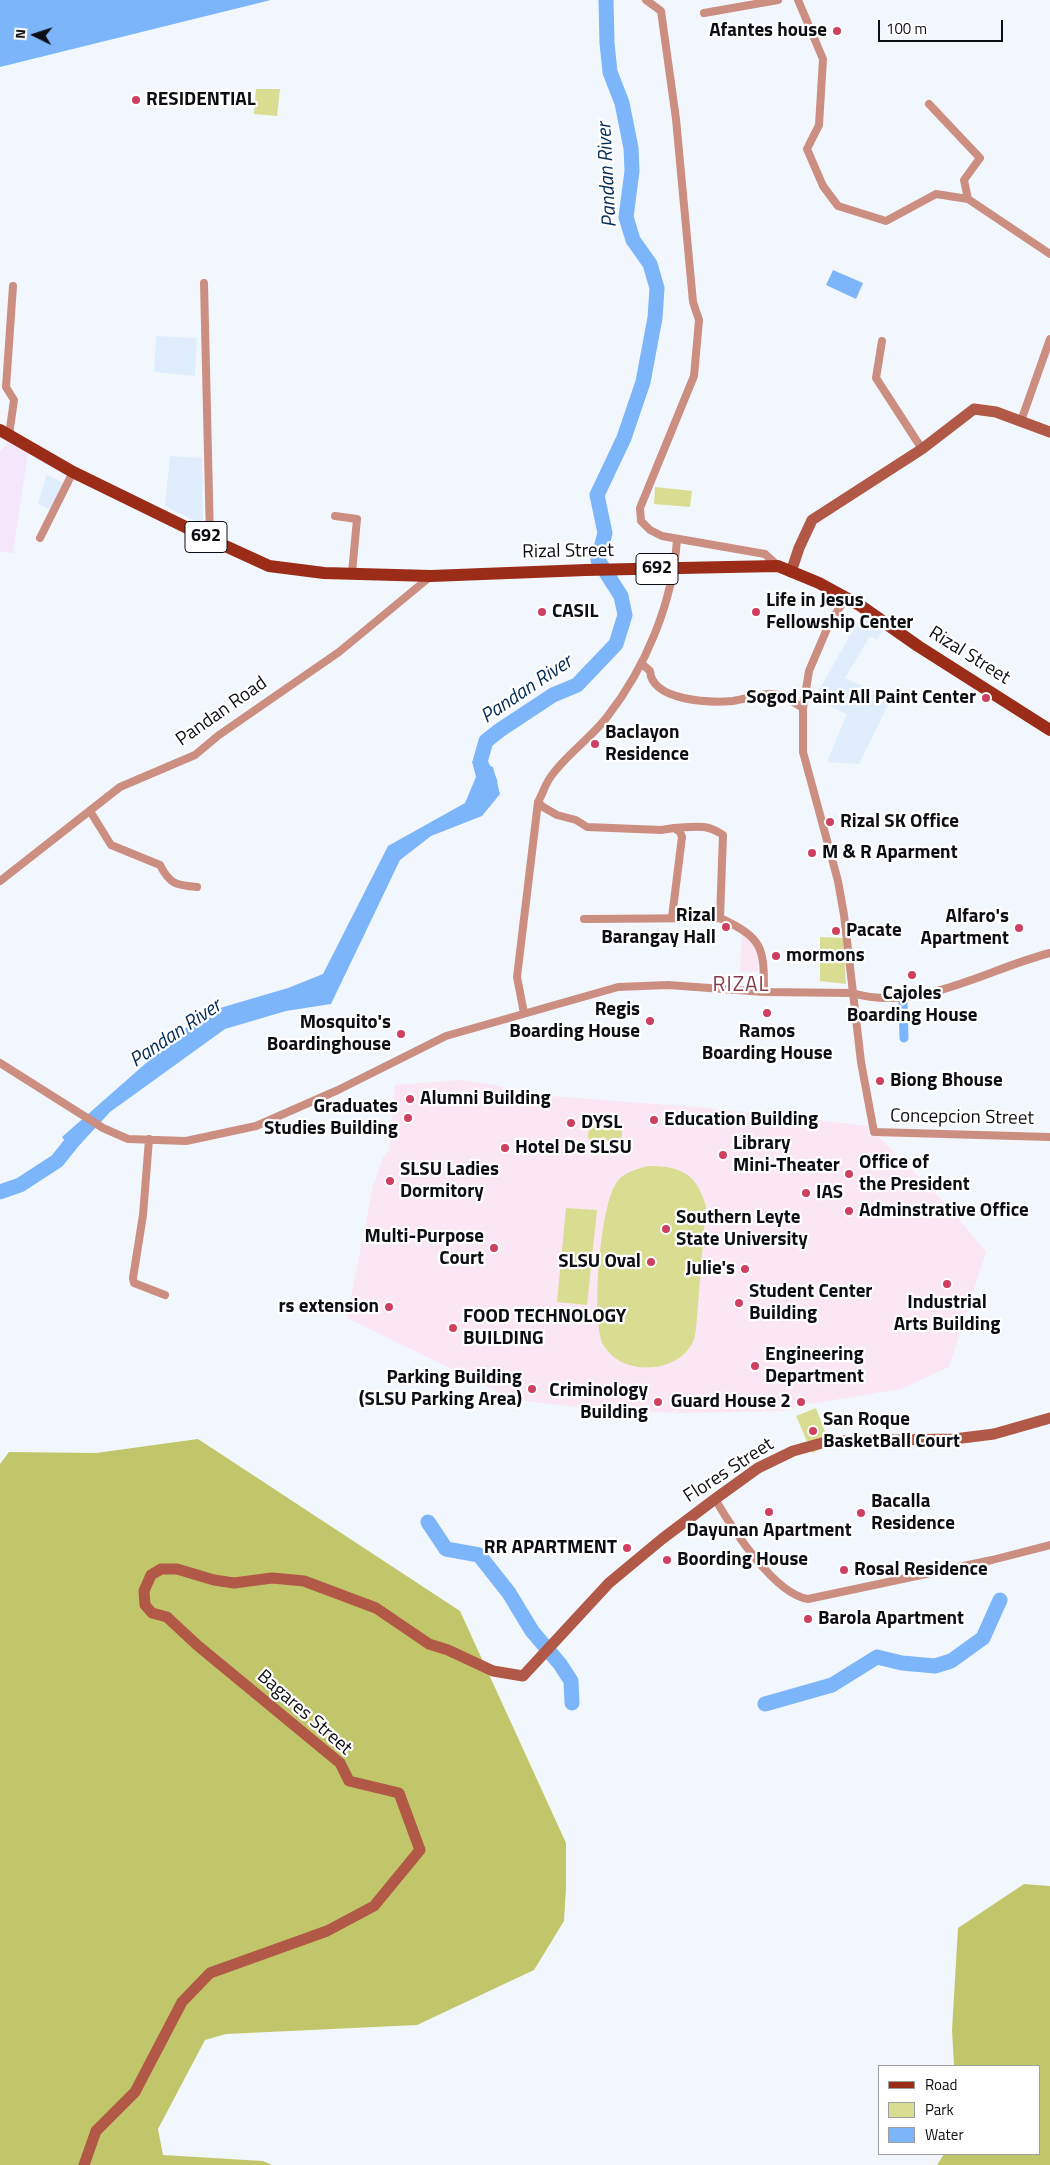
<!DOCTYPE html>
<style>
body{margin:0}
#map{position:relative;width:1050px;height:2165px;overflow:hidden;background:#f2f7fd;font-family:"Titillium Web",sans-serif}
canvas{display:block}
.legend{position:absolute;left:878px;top:2065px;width:162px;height:90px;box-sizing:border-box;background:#fff;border:1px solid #9e9fa0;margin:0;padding:6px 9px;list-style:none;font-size:15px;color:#0c0e12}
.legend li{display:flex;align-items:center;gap:10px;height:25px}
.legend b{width:25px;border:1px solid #9e9fa0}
.north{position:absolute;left:10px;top:10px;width:50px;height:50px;-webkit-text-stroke:4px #fff;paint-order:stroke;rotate:274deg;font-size:14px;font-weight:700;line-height:20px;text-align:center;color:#0c0e12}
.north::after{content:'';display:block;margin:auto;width:18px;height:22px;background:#0c0e12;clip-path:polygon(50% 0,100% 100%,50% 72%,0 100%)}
.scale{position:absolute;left:878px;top:20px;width:125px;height:22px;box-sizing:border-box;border:2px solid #0c0e12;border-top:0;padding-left:6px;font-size:15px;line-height:18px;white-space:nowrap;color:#0c0e12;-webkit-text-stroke:4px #fff;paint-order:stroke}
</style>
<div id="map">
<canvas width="1050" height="2165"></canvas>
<ul class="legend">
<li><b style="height:6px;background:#9b2c18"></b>Road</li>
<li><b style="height:14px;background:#d9dd92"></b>Park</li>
<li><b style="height:14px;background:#7cb5fa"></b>Water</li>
</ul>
<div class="north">N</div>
<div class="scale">100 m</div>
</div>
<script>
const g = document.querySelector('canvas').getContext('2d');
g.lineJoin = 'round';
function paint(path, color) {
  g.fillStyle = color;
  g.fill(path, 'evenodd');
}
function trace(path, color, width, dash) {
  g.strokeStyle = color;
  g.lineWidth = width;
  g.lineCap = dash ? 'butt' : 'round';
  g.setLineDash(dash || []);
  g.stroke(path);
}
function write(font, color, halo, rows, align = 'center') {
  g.font = font + ' "Titillium Web",sans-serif';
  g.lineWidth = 4.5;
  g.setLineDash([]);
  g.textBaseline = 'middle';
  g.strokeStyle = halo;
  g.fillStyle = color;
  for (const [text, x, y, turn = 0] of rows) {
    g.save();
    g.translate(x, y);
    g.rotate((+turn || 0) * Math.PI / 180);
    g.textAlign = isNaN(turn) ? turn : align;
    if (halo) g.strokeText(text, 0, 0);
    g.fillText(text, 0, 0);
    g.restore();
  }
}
paint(new Path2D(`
 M156 336 197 338 195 376 154 372Z
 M170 456 202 458 203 525 165 506Z
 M47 474 64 484 52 511 38 503Z
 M862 614 884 628 877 640 870 636 845 678 891 699 859 764 827 762 847 714 814 699Z`), '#dfedfd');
paint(new Path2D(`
 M742 931 758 949V972L740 971Z
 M461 1080 496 1085 525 1094 709 1108 868 1126V1136L879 1137 948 1206 986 1252 949 1367 901 1389 803 1405 784 1411 685 1413 612 1411 515 1400 347 1318 373 1186 383 1158 389 1150 395 1085Z`), '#fbe6f4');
paint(new Path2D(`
 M9 442 28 452 13 553 0 552V451Z`), '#f5e7fb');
paint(new Path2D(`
 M256 89H280L277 116 254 114Z
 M655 487 692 491 690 507 654 504Z
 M820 937 843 938 846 984 820 981Z
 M589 1123 622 1125V1141L588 1139Z
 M650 1166C682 1166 697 1175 706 1206L696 1329C695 1335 694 1342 690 1347 672 1374 621 1375 604 1346 590 1324 600 1203 617 1182 624 1172 639 1168 650 1166Z
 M566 1208 597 1210 587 1305 557 1302Z
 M816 1408 830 1445 812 1453 796 1416Z`), '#d9dd92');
paint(new Path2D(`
 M198 1439 460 1611 566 1843V1888L564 1921 534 1970 417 2025 226 2034 205 2040 158 2129 163 2155 263 2161 272 2165H0V1464L9 1452 96 1453Z
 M1024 1884 1050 1886V2165H937L944 2154H1039V2066H954L952 2030 958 1928Z`), '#c2c66a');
paint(new Path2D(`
 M0 0H271L0 67Z
 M833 270 863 283 856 299 826 285Z
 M472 761 493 767 500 794 482 816 431 836 400 860 331 1004 286 1011 225 1029 110 1112 73 1152 62 1137 203 1013 288 988 323 974 388 846 465 803 476 777Z`), '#7cb5fa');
trace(new Path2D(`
 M903 999 904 1038`), '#7cb5fa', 9);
trace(new Path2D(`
 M490 782 480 762 486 741 500 730 553 695 577 685 616 644 625 615 621 596 598 560 605 533 597 495 624 438 643 382 655 318 657 288 650 264 633 240 626 217 632 171 631 148 622 103 610 72 607 43 606 0
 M0 1192 20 1185 57 1161 81 1131
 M428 1522 446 1549 479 1555 509 1593 532 1631 560 1664 571 1681 572 1703
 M765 1704 832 1685 877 1657 902 1663 935 1666 951 1661 983 1638 1000 1600`), '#7cb5fa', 15);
trace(new Path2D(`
 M646 0 661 11 676 119 693 302 699 320 694 376 640 508 641 521 650 530 662 536 765 554 778 566
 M798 0 823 59 819 125 807 149 823 186 838 206 886 221 936 194 968 199 1050 254
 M704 13 778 0
 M929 104 980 158 964 180 968 199
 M204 283 210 539
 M882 341 876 378 922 449
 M1021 421 1050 339
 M9 435 14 400 6 387 13 286
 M335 516 357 519 352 573
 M40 538 73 472
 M846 598 829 624 809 671 803 708V752L838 881 844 915 861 1062 874 1132 1050 1137
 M642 664 650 671C652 701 710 703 733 701 747 699 765 691 779 695 787 697 796 704 803 708
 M90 811 111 845 160 865C170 885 177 885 197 887
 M674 828C694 827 706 823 723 835L720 918
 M0 881 120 787 195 755 219 735 339 652 431 576
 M672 917 682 837 680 832 674 828 661 830 587 827 576 820 557 815 543 807 538 802C543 793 546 782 552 775 568 753 591 738 607 717 646 667 673 602 677 539
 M584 919 720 918C763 938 764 947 764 992
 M524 1013 517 977 538 802
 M0 1063 103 1128 128 1139 186 1141 256 1126 338 1090 446 1036 618 987 668 985 764 992 852 993C920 1013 986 969 1050 953
 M149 1139 143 1215 133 1278 134 1283 165 1295
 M715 1499C732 1528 774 1594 808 1599L992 1560 1050 1545`), '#cc8e80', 8);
trace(new Path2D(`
 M791 572 799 548 812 520 922 449 974 409 996 412 1050 432
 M84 2165 96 2131 135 2092 182 2002 210 1973 327 1931 374 1906 420 1850 399 1793 349 1781 340 1763 197 1645 167 1617 152 1613 145 1605 144 1591 151 1575 161 1569H177L214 1580 234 1583 272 1578 304 1581 376 1608 429 1644 448 1650 493 1671 523 1676 609 1583 662 1539 715 1499 758 1468 793 1451 829 1441 954 1439 994 1434 1050 1418`), '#b15846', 11);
trace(new Path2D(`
 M0 430 73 472 210 539 269 566 324 573 431 576 586 570
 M728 567 778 566 819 583 861 606 918 646 1050 730`), '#9b2c18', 12);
trace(new Path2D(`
 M586 570 728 567`), '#9b2c18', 12);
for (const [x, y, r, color] of [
 [837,31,5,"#ce3f60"],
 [136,100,5,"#ce3f60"],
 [542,612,5,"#ce3f60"],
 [756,612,5,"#ce3f60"],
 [986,698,5,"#ce3f60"],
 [595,744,5,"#ce3f60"],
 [830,822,5,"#ce3f60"],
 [812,853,5,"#ce3f60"],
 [726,927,5,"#ce3f60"],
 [1019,928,5,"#ce3f60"],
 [836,931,5,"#ce3f60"],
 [776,956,5,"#ce3f60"],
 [912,975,5,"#ce3f60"],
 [767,1013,5,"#ce3f60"],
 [650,1021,5,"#ce3f60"],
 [401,1034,5,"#ce3f60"],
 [880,1081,5,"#ce3f60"],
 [410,1099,5,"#ce3f60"],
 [408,1118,5,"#ce3f60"],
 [654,1120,5,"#ce3f60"],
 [571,1123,5,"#ce3f60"],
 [505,1148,5,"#ce3f60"],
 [723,1155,5,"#ce3f60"],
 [849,1174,5,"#ce3f60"],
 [390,1181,5,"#ce3f60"],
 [806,1193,5,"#ce3f60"],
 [849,1211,5,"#ce3f60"],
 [666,1229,5,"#ce3f60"],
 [494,1248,5,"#ce3f60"],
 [651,1262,5,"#ce3f60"],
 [745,1269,5,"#ce3f60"],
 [947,1284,5,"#ce3f60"],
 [739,1303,5,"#ce3f60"],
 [389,1307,5,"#ce3f60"],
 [453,1328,5,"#ce3f60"],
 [755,1366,5,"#ce3f60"],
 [532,1389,5,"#ce3f60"],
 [658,1402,5,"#ce3f60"],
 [801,1402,5,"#ce3f60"],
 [813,1431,5,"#ce3f60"],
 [769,1512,5,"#ce3f60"],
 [861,1513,5,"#ce3f60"],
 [627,1548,5,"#ce3f60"],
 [667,1560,5,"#ce3f60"],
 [844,1570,5,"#ce3f60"],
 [808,1619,5,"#ce3f60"]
]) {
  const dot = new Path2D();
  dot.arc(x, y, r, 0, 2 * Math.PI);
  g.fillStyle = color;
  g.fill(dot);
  trace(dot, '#fff', 2);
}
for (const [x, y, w] of [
 [206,537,42],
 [657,569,42]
]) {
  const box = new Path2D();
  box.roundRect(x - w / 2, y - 15.5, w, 31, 4);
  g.fillStyle = '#fff';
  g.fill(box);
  trace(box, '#0c0e12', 1);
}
write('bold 18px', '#0c0e12', null, [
 ["692",206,537],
 ["692",657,569]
]);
write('bold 19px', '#0c0e12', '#fff', [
 ["Afantes house",827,31,"right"],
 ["RESIDENTIAL",146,100],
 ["Life in Jesus",766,601],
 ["Fellowship Center",766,623],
 ["CASIL",552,612],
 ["Sogod Paint All Paint Center",976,698,"right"],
 ["Baclayon",605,733],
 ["Residence",605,755],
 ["Rizal SK Office",840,822],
 ["M & R Aparment",822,853],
 ["Rizal",716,916,"right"],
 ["Barangay Hall",716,938,"right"],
 ["Alfaro's",1009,917,"right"],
 ["Apartment",1009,939,"right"],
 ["Pacate",846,931],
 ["mormons",786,956],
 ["Cajoles",912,994,"center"],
 ["Boarding House",912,1016,"center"],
 ["Regis",640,1010,"right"],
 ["Boarding House",640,1032,"right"],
 ["Mosquito's",391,1023,"right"],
 ["Boardinghouse",391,1045,"right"],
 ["Ramos",767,1032,"center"],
 ["Boarding House",767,1054,"center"],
 ["Biong Bhouse",890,1081],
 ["Alumni Building",420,1099],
 ["Graduates",398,1107,"right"],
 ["Studies Building",398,1129,"right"],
 ["Education Building",664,1120],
 ["DYSL",581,1123],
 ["Library",733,1144],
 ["Mini-Theater",733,1166],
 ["Hotel De SLSU",515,1148],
 ["Office of",859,1163],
 ["the President",859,1185],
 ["SLSU Ladies",400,1170],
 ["Dormitory",400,1192],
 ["IAS",816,1193],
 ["Adminstrative Office",859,1211],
 ["Southern Leyte",676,1218],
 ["State University",676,1240],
 ["Multi-Purpose",484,1237,"right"],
 ["Court",484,1259,"right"],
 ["SLSU Oval",641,1262,"right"],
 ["Julie's",735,1269,"right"],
 ["Student Center",749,1292],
 ["Building",749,1314],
 ["Industrial",947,1303,"center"],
 ["Arts Building",947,1325,"center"],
 ["rs extension",379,1307,"right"],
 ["FOOD TECHNOLOGY",463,1317],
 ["BUILDING",463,1339],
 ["Engineering",765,1355],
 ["Department",765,1377],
 ["Parking Building",522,1378,"right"],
 ["(SLSU Parking Area)",522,1400,"right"],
 ["Criminology",648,1391,"right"],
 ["Building",648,1413,"right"],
 ["Guard House 2",791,1402,"right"],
 ["San Roque",823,1420],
 ["BasketBall Court",823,1442],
 ["Bacalla",871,1502],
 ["Residence",871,1524],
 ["Dayunan Apartment",769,1531,"center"],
 ["RR APARTMENT",617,1548,"right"],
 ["Boording House",677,1560],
 ["Rosal Residence",854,1570],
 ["Barola Apartment",818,1619]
], 'left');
write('19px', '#0c0e12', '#fff', [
 ["Rizal Street",568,552,-1],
 ["Rizal Street",969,656,32],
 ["Pandan Road",222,712,-35],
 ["Concepcion Street",962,1118,1],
 ["Flores Street",729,1471,-33],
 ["Bagares Street",304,1713,41]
]);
write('italic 20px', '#042b56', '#fff', [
 ["Pandan River",608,175,-93],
 ["Pandan River",527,690,-34],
 ["Pandan River",176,1034,-34]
]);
g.letterSpacing = '1px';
write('21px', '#853c49', '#fff', [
 ["RIZAL",741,986]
]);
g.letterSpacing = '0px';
</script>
